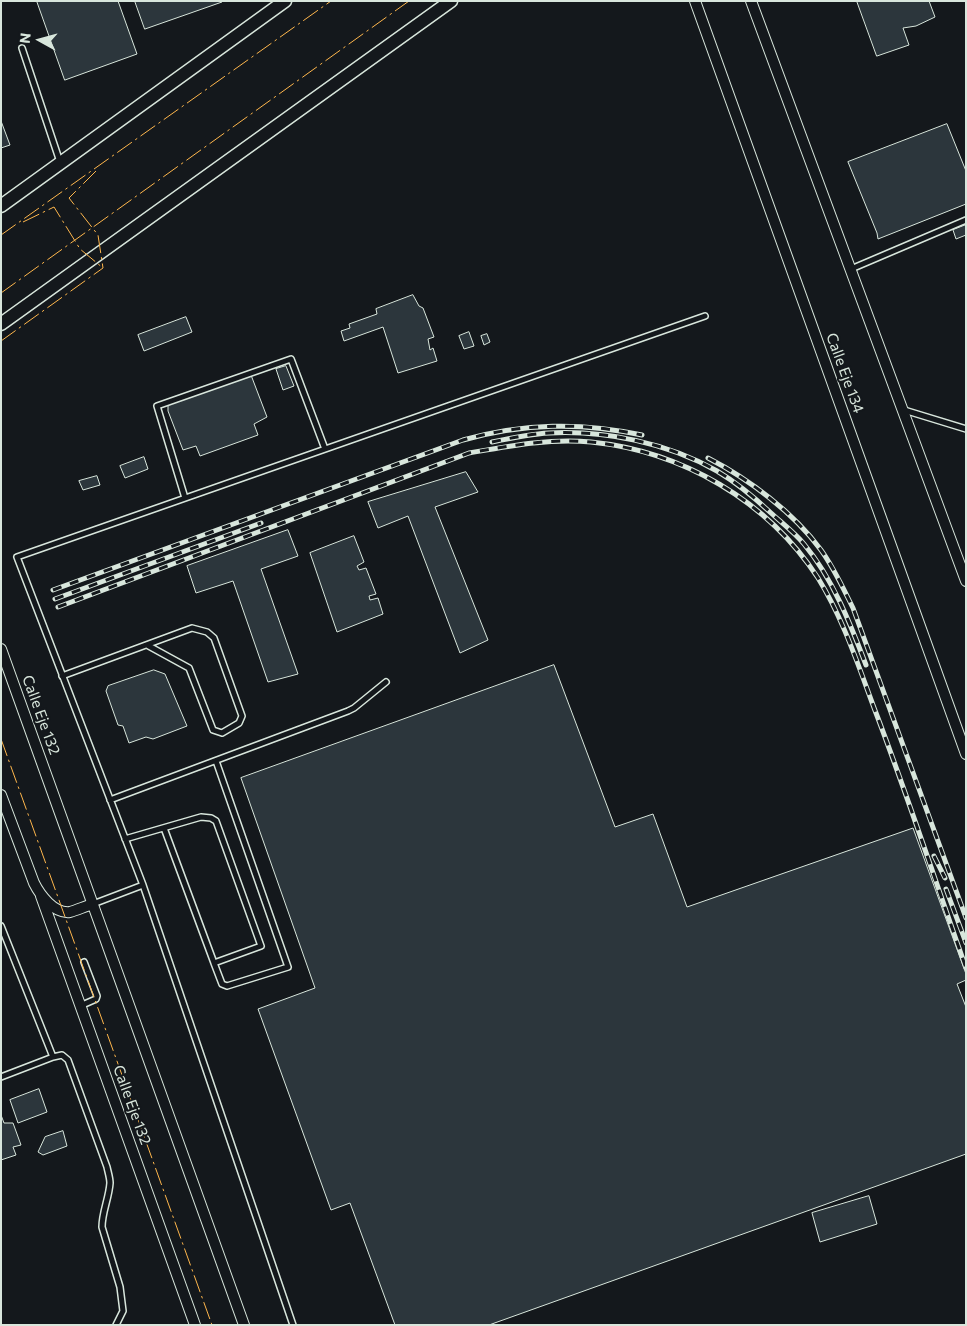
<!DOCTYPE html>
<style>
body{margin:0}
#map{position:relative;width:967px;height:1326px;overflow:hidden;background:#14181c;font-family:Commissioner,sans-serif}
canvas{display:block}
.frame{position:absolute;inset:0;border:2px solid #d8e6dc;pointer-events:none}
.north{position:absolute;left:15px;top:15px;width:50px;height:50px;-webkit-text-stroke:4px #14181c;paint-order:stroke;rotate:277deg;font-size:14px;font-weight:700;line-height:20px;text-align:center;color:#d8e6dc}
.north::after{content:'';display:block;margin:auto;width:18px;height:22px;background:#d8e6dc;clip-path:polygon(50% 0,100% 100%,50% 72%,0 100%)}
</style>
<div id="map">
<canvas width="967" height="1326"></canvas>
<div class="frame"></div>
<div class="north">N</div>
</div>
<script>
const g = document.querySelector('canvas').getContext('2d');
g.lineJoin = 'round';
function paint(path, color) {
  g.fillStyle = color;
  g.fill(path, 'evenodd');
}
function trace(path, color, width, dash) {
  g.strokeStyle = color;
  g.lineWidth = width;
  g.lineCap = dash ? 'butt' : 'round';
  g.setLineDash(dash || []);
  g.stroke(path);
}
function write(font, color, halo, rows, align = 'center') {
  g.font = font + ' Commissioner,sans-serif';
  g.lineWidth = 4;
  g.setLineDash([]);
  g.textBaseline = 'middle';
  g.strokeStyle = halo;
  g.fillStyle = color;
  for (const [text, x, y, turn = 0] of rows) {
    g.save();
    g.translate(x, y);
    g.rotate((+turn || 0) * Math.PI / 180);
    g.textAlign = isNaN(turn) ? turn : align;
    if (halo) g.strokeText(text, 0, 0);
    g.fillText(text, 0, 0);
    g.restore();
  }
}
const building = new Path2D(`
 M37 1H118L137 54 65 80Z
 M135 1H222V2L145 29Z
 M857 1H929L935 17 916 26 903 28 909 45 877 56Z
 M1 121 10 145 1 148Z
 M947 124 966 171V204L878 239 877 233 848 162Z
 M966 225V235L956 239 953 230Z
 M413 295 419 306 423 308 434 337 428 339 430 350 433 348 437 361 398 373 383 327 344 341 341 331 350 328 349 324 377 314 376 309Z
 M186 317 192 332 144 351 138 335Z
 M469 332 474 346 464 349 459 336Z
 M487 334 490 342 484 345 481 336Z
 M286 366 294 386 283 390 276 369Z
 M251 375 267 417 254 424 258 435 200 456 196 446 183 450 168 411V405Z
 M144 457 148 469 125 478 120 466Z
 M466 472 478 492 435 507 488 640 460 653 408 516 378 528 368 502Z
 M97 476 100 485 83 490 79 481Z
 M288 530 298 556 261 569 298 674 268 682 233 581 196 593 187 566Z
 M354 536 364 562 357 566 359 570 366 568 376 594 369 596 370 600 378 598 383 614 337 632 310 553Z
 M554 665 615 827 653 814 687 907 913 828 966 974V980L957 984 966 1007V1154L489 1325H395L350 1203 331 1210 258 1009 315 988 241 778Z
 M154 670 165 674 187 726 153 739 146 737 129 743 123 726 118 725 106 691 108 686Z
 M39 1089 47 1112 18 1123 10 1100Z
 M1 1115 4 1123H13L21 1145 13 1147 16 1155 1 1160Z
 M63 1131 67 1146 43 1155 38 1152 45 1137Z
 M869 1196 877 1224 820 1242 812 1213Z`);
paint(building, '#2c363c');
trace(building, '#d8e6dc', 1);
const service = new Path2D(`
 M22 48 60 162
 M851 269 966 220
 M904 410 966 429
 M185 498 157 406 291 359 325 449
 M62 676 192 628 207 632 214 638 242 716 239 723 222 733 213 730 189 668 147 645
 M110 800 348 711 354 708 386 682
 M125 839 201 817 211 818 216 821 261 946 214 963 164 828
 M143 885 293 1325
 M93 904 143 885 17 557 705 316
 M1 926 53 1057 1 1077
 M214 963 222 984 227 986 288 967 216 761
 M80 1006 96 999 97 996 84 962
 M53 1057 62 1055 68 1060 107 1167C108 1172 110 1178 110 1183 109 1198 102 1212 102 1227L120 1287 123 1311 116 1325`);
const minor = new Path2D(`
 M695 1 966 754
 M751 1 966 581
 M1 649 244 1325
 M1 795 34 883C40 895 54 914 70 912 77 910 86 906 93 904
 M41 896 195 1325`);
const tertiary = new Path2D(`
 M1 206 285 1
 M1 324 451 1`);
trace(service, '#d8e6dc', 8);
trace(minor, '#d8e6dc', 12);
trace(tertiary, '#d8e6dc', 15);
trace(service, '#14181c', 5);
trace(minor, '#14181c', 10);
trace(tertiary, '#14181c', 12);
const rail = new Path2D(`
 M492 442C511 438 530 434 549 433 605 430 668 443 717 471 737 483 754 497 771 513 782 523 795 533 804 544 833 579 850 623 866 665
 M708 458C749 479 794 513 821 550 834 568 843 588 853 608L966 918
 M53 590 463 440C524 423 581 422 642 435
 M55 599 261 523
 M58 607 469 453C509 446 550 438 591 442 682 451 768 501 818 578 844 620 859 668 876 713 908 797 936 883 966 968
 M934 856 945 878
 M946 889 966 943`);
trace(rail, '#d8e6dc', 5);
trace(rail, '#14181c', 3, [9]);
trace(new Path2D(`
 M96 171 69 198 98 235 103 268
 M23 222 54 207 80 249 103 268
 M1 235 331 1
 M1 293 409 1
 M1 341 103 268
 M1 739 212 1325`), '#ffb74d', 1, [18, 4, 2.5, 4]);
write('15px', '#d8e6dc', '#14181c', [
 ["Calle Eje 134",845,373,70],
 ["Calle Eje 132",41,715,70],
 ["Calle Eje 132",132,1105,70]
]);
</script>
